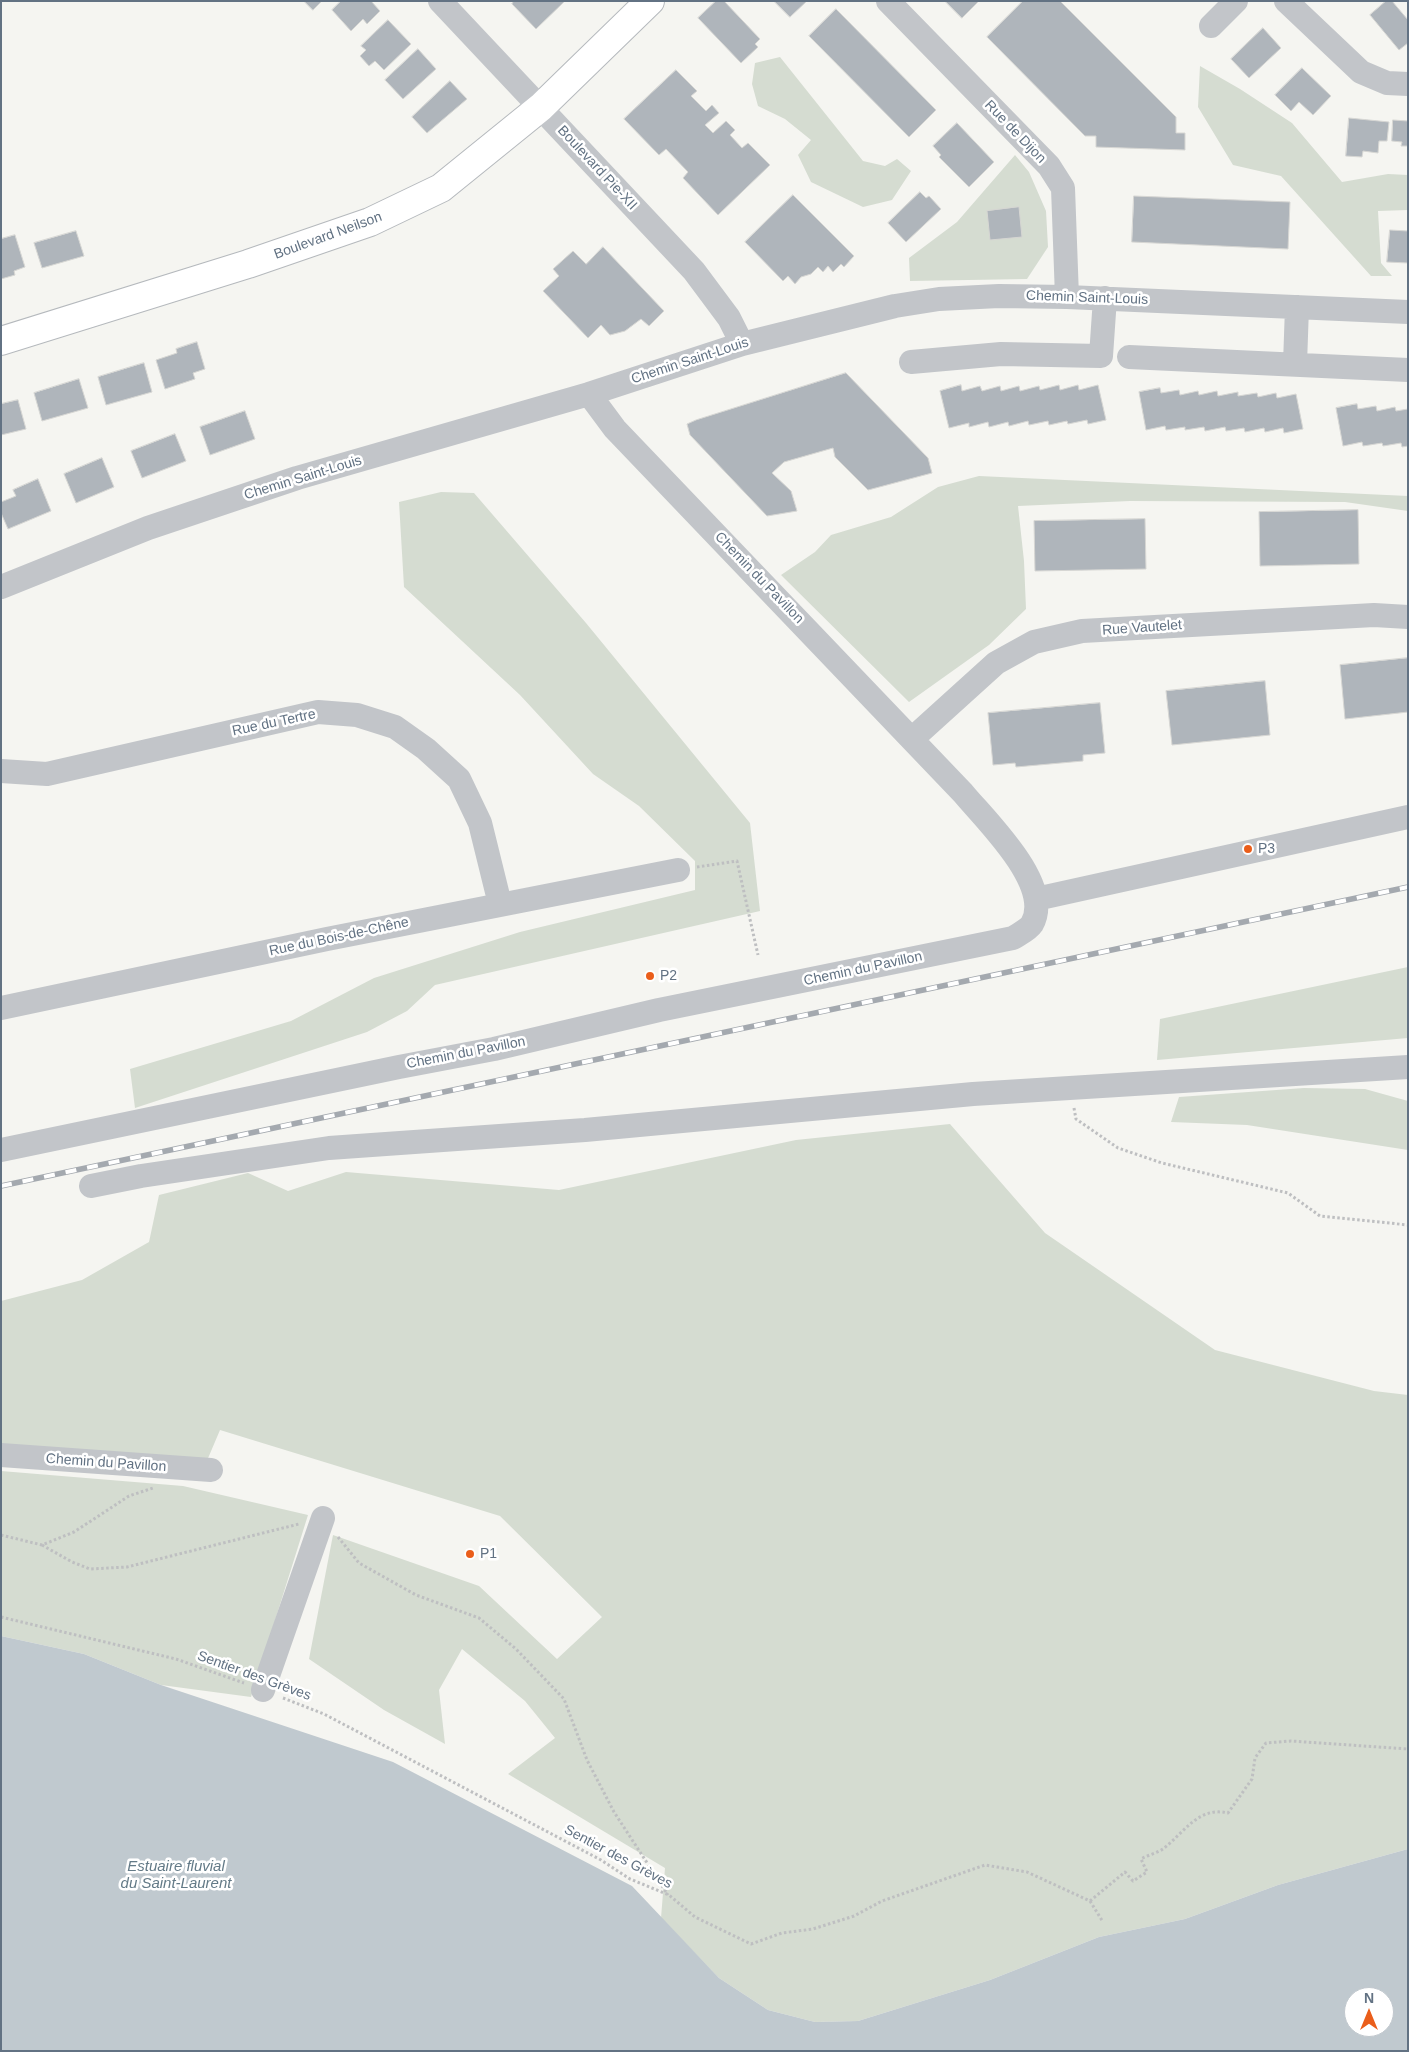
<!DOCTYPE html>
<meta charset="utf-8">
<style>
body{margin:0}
#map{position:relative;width:1409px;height:2052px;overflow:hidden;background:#f5f5f1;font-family:Helvetica,sans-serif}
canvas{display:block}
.frame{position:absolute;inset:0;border:2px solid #627283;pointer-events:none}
.north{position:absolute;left:1344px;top:1987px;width:50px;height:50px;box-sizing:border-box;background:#fff;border:1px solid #c0c7cd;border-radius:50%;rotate:0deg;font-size:14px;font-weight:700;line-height:20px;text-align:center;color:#627283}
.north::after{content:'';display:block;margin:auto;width:18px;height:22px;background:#ea5e1b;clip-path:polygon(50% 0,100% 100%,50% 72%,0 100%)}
</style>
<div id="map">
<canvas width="1409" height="2052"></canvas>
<div class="frame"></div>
<div class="north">N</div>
</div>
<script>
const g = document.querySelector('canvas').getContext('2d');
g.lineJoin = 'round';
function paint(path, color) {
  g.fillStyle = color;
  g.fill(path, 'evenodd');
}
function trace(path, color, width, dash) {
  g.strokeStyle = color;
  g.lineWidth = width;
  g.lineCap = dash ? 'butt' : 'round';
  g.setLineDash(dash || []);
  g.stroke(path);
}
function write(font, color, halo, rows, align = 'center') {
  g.font = font + ' Helvetica,sans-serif';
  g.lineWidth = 5;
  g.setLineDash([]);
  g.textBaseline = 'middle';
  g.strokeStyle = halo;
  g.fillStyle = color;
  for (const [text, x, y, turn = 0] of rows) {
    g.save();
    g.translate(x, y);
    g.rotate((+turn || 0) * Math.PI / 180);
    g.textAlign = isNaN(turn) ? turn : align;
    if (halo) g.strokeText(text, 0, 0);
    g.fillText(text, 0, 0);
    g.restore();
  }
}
paint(new Path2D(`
 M780 57 863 161 885 166 897 159 911 171 892 200 863 207 811 182 798 155 811 140 785 119 758 106 752 84 755 63Z
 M1200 66 1240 89 1292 123 1342 182 1388 174 1408 175V210L1378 211 1381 263 1392 276H1371L1281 176 1233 165 1198 107Z
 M1015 155 1029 172 1046 211 1048 247 1027 279 910 281 909 258 957 222Z
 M979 476 1408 496V511L1345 502 1130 501 1018 506 1024 561 1026 609 989 645 909 702 781 575 815 552 831 535 891 517 938 487Z
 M441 492 474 493 586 623 750 823 760 911 435 985 407 1011 367 1032 135 1108 130 1069 291 1021 374 978 520 932 695 890V861L639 806 593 774 520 695 404 587 399 502Z
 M1408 967V1038L1157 1060 1160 1019Z
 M1304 1088 1365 1089 1408 1101V1150L1247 1125 1171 1122 1179 1097Z
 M950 1124 1045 1233 1215 1350 1374 1391 1408 1395V1849L1278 1885 1185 1919 1099 1937 990 1980 858 2021 815 2022 768 2010 719 1978 661 1918 665 1868 508 1774 555 1738 525 1701 462 1649 439 1690 445 1744 384 1710 309 1659 333 1535 479 1586 557 1659 602 1617 500 1516 220 1430 206 1463 1 1448V1301L82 1280 149 1242 159 1195 248 1173 288 1191 346 1172 559 1190 796 1140Z
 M1 1471 183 1486 308 1515 251 1697 161 1685 84 1654 1 1636Z`), '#d5dcd1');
paint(new Path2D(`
 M1 1636 84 1654 161 1685 393 1762 632 1886 719 1978 768 2010 815 2022 858 2021 990 1980 1099 1937 1185 1919 1278 1885 1408 1849V2051H1ZM1354 1997H1384V2027H1354Z`), '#c0c9cf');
const building = new Path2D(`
 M304 1H322L313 10Z
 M341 1H371L380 11 367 24 363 19 351 31 332 10Z
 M514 1H565L536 29 512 4Z
 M716 1H724L760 39 755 44 758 47 741 63 698 18Z
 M774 1H807L790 17Z
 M945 1H979L962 18Z
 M1023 1H1060L1176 117V133H1185V150L1096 147V136H1085L987 37Z
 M1386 1H1392L1408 20V43L1399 50 1370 15Z
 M836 9 936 110 909 137 809 36Z
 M388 20 411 44 384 70 375 61 369 66 360 56 366 50 361 46Z
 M1263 28 1281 48 1249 78 1231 59Z
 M418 49 436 69 403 99 385 80Z
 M1302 68 1331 96 1313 115 1299 102 1291 111 1275 95Z
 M676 70 697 91 691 96 706 111 712 105 719 113 705 125 713 133 726 121 735 130 730 135 742 148 748 143 770 165 718 215 683 178 688 172 666 149 659 155 624 119Z
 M450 81 467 99 427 133 412 117Z
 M1349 118 1389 122 1387 141H1379L1378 153 1363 151 1362 157 1346 156Z
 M1393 120 1408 121V146H1401L1402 142 1392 141Z
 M957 123 994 162 969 187 939 157 941 155 933 146Z
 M920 192 926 198 929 196 941 209 906 242 888 223Z
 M793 195 854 256 844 267 841 264 833 272 828 266 823 272 818 267 811 274 801 277 795 284 788 276 783 281 745 242Z
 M1134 196 1290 202 1288 249 1132 242Z
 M1019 207 1022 237 990 240 987 211Z
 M1390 230 1408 231V263L1387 262Z
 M76 231 84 256 42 268 34 243Z
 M15 235 25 267 14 271 15 275 1 279V239Z
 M603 247 664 311 649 326 641 319 625 331 610 335 601 325 588 338 543 291 559 276 553 269 573 251 586 264Z
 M197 342 205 369 193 373 195 379 165 389 156 360 177 353 176 349Z
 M144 363 152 392 106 405 98 377Z
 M846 373 928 458 932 473 868 490 835 457 833 448 784 462 772 473 791 491 797 511 767 516 690 435 687 424 696 420Z
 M79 379 88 408 42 421 34 393Z
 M961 385 962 391 980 386 982 391 1000 386 1001 391 1019 386 1020 391 1039 386 1040 390 1059 385 1060 390 1078 385 1079 390 1098 385 1106 420 1088 424 1087 420 1068 424 1067 421 1049 425 1048 421 1029 425 1028 421 1009 426 1008 422 989 427 988 422 969 427V423L949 428 940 391Z
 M1160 388 1161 393 1179 390 1180 395 1198 391 1199 395 1217 391 1218 396 1238 392V396L1257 393 1258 397 1276 393 1277 398 1296 394 1303 429 1284 433 1283 428 1265 432 1264 428 1245 432 1244 428 1226 431 1225 427 1205 431 1204 427 1185 430V427L1166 430 1165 426 1146 430 1139 392Z
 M18 400 26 429 1 435V404Z
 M1357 404 1358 409 1376 406 1377 411 1395 407 1396 411 1408 409V446L1402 447 1401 443 1383 446 1382 443 1363 446 1362 442 1343 446 1336 408Z
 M245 411 255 439 210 455 200 427Z
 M175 434 186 461 142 478 131 451Z
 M102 458 114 487 76 503 64 474Z
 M38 479 51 511 8 529 1 513V502L16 496 13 490Z
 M1358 510 1359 564 1260 566 1259 512Z
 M1145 519 1146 569 1035 571 1034 521Z
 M1408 658V712L1345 719 1340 665Z
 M1265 681 1270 735 1172 745 1166 691Z
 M1100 703 1105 753 1083 755V761L1016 767 1015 763 993 765 988 713Z`);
paint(building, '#afb5bb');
trace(building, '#d6d6d3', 1);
const major = new Path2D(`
 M1 341 248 264 370 222 441 188 541 107 650 1`);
trace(major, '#b5b9bd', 30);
trace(new Path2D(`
 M697 867 737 861 758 955
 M1074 1108 1076 1119 1118 1148 1162 1163 1288 1193 1320 1216 1408 1225
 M1 1535 42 1545 74 1532 129 1496 153 1488
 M338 1537 359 1563 416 1595 479 1618 516 1649 564 1699 587 1760 614 1812 668 1895
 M42 1545 72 1562 90 1569 127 1567 299 1524
 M1 1617 176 1659 244 1683
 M283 1698 324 1714 601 1860 630 1879 669 1895 695 1917 751 1944 782 1933 813 1929 854 1916 882 1901 985 1865 1027 1872 1090 1901
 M1090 1901 1125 1872 1133 1881 1147 1872 1141 1859C1148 1855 1157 1853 1163 1849 1184 1833 1198 1806 1228 1813L1252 1779 1255 1758 1266 1743 1291 1741 1408 1749
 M1090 1901 1103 1922`), '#bebfc1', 3, [2.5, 2.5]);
trace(new Path2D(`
 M440 1 694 271 729 318 742 344
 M888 1 1049 166 1063 188 1067 297
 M1286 1 1361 72 1387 83 1408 84
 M1211 26 1236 1
 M1129 357 1408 370
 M911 362 1001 354 1101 356 1105 298
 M1295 364 1297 307
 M1 587 148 528 297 478 589 394 742 344 895 306 939 299 999 296 1067 297 1408 312
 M912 739 996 663 1034 642 1082 631 1374 615 1408 617
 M1 771 47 774 318 712 357 715 395 727 426 749 459 779 480 823 500 904
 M1036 899 1408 817
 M1 1008 327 939 678 870
 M1 1150 399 1067 494 1049 659 1010 1013 938C1019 934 1028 930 1032 924 1054 885 986 821 963 793L615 429 589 394
 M91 1186 141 1176 329 1148 585 1130 973 1094 1408 1067
 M1 1455 211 1470
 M263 1690 323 1518`), '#c2c5c9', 24);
trace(major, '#fff', 28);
const rail = new Path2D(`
 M1 1186 1408 887`);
trace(rail, '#a4a9af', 5.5);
trace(rail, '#fff', 4, [11]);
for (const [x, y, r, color] of [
 [1248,849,5,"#ea5e1b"],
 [650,976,5,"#ea5e1b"],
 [470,1554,5,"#ea5e1b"]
]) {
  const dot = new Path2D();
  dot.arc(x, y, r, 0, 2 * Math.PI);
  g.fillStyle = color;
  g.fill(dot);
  trace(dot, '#fff', 2);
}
write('14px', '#627283', '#fff', [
 ["Rue de Dijon",1015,132,46],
 ["Boulevard Pie-XII",597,168,47],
 ["Boulevard Neilson",328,236,-20],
 ["Chemin Saint-Louis",1087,298,2],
 ["Chemin Saint-Louis",690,361,-18],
 ["Chemin Saint-Louis",303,478,-17],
 ["Chemin du Pavillon",759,578,46],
 ["Rue Vautelet",1142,628,-4],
 ["Rue du Tertre",274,723,-12],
 ["Rue du Bois-de-Chêne",339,937,-12],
 ["Chemin du Pavillon",863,969,-12],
 ["Chemin du Pavillon",466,1053,-11],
 ["Chemin du Pavillon",106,1463,4],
 ["Sentier des Grèves",254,1676,20],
 ["Sentier des Grèves",618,1857,28]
]);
write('14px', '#627283', '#fff', [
 ["P3",1258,849],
 ["P2",660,976],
 ["P1",480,1554]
], 'left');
write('italic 15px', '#637a87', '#fff', [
 ["Estuaire fluvial",176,1867],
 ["du Saint-Laurent",176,1884]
]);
</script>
